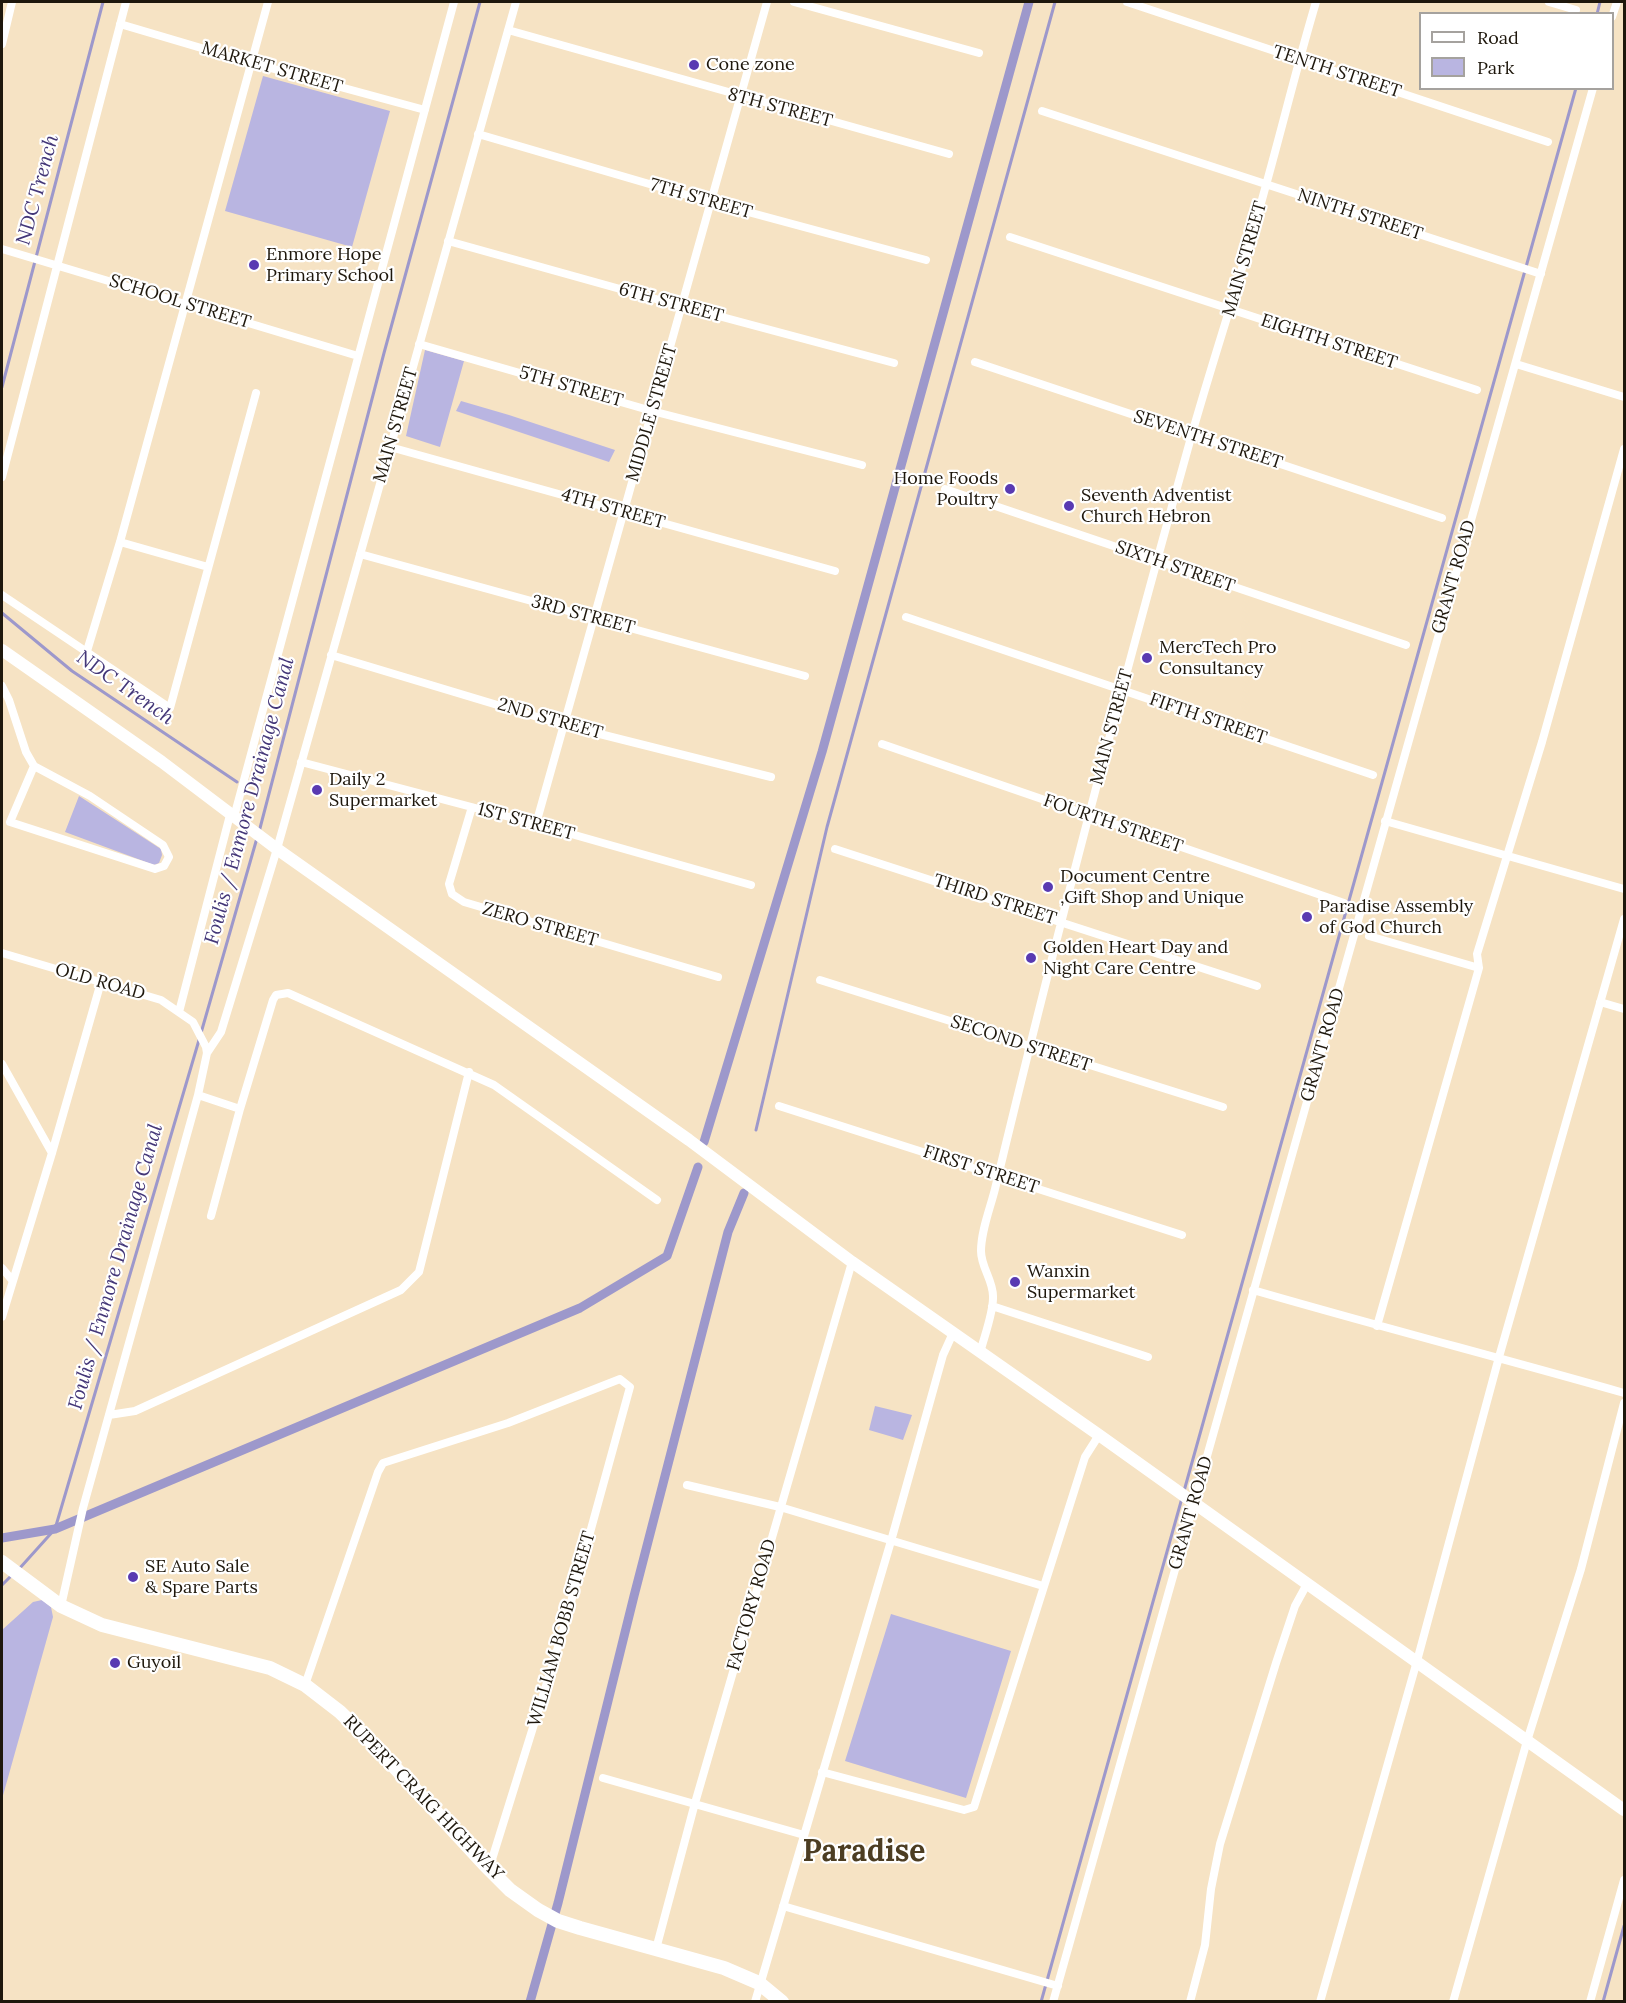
<!DOCTYPE html>
<style>
body{margin:0}
#map{position:relative;width:1626px;height:2003px;overflow:hidden;background:#f6e3c4;font-family:Lora,serif}
canvas{display:block}
.frame{position:absolute;inset:0;border:3px solid #1e170c;pointer-events:none}
.legend{position:absolute;left:1419px;top:12px;width:195px;height:78px;box-sizing:border-box;background:#fff;border:2px solid #a5a29e;margin:0;padding:8px 10px;list-style:none;font-size:18px;color:#1e170c}
.legend li{display:flex;align-items:center;gap:12px;height:30px}
.legend b{width:30px;border:2px solid #a5a29e}
</style>
<div id="map">
<canvas width="1626" height="2003"></canvas>
<div class="frame"></div>
<ul class="legend">
<li><b style="height:8px;background:#fff"></b>Road</li>
<li><b style="height:16px;background:#b9b5e1"></b>Park</li>
</ul>
</div>
<script>
const g = document.querySelector('canvas').getContext('2d');
g.lineJoin = 'round';
function paint(path, color) {
  g.fillStyle = color;
  g.fill(path, 'evenodd');
}
function trace(path, color, width, dash) {
  g.strokeStyle = color;
  g.lineWidth = width;
  g.lineCap = dash ? 'butt' : 'round';
  g.setLineDash(dash || []);
  g.stroke(path);
}
function write(font, color, halo, rows, align = 'center') {
  g.font = font + ' Lora,serif';
  g.lineWidth = 4.5;
  g.setLineDash([]);
  g.textBaseline = 'middle';
  g.strokeStyle = halo;
  g.fillStyle = color;
  for (const [text, x, y, turn = 0] of rows) {
    g.save();
    g.translate(x, y);
    g.rotate((+turn || 0) * Math.PI / 180);
    g.textAlign = isNaN(turn) ? turn : align;
    if (halo) g.strokeText(text, 0, 0);
    g.fillText(text, 0, 0);
    g.restore();
  }
}
paint(new Path2D(`
 M263 76 390 111 352 247 225 211Z
 M425 350 464 361 440 447 406 436Z
 M461 401 509 415 615 450 609 462 456 411Z
 M79 796 161 849 162 855 159 863 154 865 65 832Z
 M875 1406 912 1415 903 1440 869 1430Z
 M42 1600 51 1607 53 1617 2 1799V1630L33 1602Z
 M891 1614 1011 1651 966 1798 845 1761Z`), '#b9b5e1');
trace(new Path2D(`
 M1597 14 1600 2
 M2 387 103 2
 M2 613 72 671 237 782
 M259 832 384 353 480 2
 M201 1033 257 838
 M756 1130 827 827 1055 2
 M1184 1491 1576 88
 M19 1569 55 1529 199 1040
 M2 1585 12 1575
 M1041 2002 1182 1498
 M1603 2002 1624 1926`), '#9d98cb', 3);
trace(new Path2D(`
 M704 1142 822 752 1029 2
 M2 1538 55 1529 580 1308 667 1256 698 1167
 M530 2002 558 1903 634 1596 728 1232 744 1193`), '#9d98cb', 9);
trace(new Path2D(`
 M794 2 979 53
 M1127 2 1548 142
 M1549 2 1576 10
 M1612 17 1617 2
 M120 24 252 63 425 110
 M508 30 949 154
 M2 44 12 2
 M1042 111 1541 274
 M478 134 711 202 926 260
 M1010 237 1477 390
 M448 241 681 306 894 363
 M2 249 358 356
 M419 344 652 411 862 465
 M975 362 1442 518
 M1516 364 1624 397
 M390 447 835 571
 M2 477 126 2
 M945 489 1406 645
 M120 542 208 567
 M360 554 805 676
 M2 595 170 708 256 393
 M906 617 1373 775
 M87 651 120 542 268 2
 M331 655 564 725 771 777
 M2 686 9 700 26 752 34 766 90 796 163 845 169 857 164 866 155 869 10 822 34 766
 M882 744 1344 903
 M301 762 536 824 751 885
 M472 807 449 884 452 894 464 902 718 977
 M234 817 454 2
 M1385 821 1624 889
 M536 824 767 2
 M835 849 1257 986
 M1369 936 1479 968
 M2 953 161 1000 193 1022 206 1047 207 1053 198 1095 83 1508 61 1606
 M820 980 1223 1107
 M1600 1002 1624 1009
 M179 1012 230 815
 M207 1053 221 1032 277 849 516 2
 M2 1064 52 1153
 M198 1095 240 1109 273 1000 276 995 288 993 494 1085 657 1200
 M779 1106 1182 1235
 M211 1216 240 1109
 M2 1268 12 1280
 M1253 1290C1377 1326 1501 1358 1624 1393
 M992 1306 1148 1357
 M2 1317 52 1153 101 982
 M1377 1326 1479 968 1477 954 1542 742 1624 449
 M980 1353C984 1337 993 1314 993 1298 994 1281 981 1268 981 1251 981 1231 990 1209 995 1189 1055 939 1121 689 1190 441 1214 355 1243 271 1266 185 1283 124 1298 62 1316 2
 M109 1415 135 1411 401 1290 419 1272 469 1072
 M687 1485 780 1507 1043 1586
 M305 1685 378 1472 383 1463 508 1423 620 1379 630 1387 563 1631 489 1869
 M822 1772 964 1810 974 1807 1085 1457 1099 1435
 M603 1778 804 1835
 M783 1906 1058 1986
 M656 1949 695 1803 852 1262
 M755 2002 891 1541 943 1355 953 1333
 M1053 2002 1593 88
 M1190 2002 1205 1945 1211 1889 1220 1844 1276 1663 1295 1606 1307 1584
 M1320 2002 1417 1661 1499 1357 1624 919
 M1453 2002 1527 1741 1581 1569 1624 1403
 M1590 2002 1624 1880`), '#fff', 8);
trace(new Path2D(`
 M2 650 162 762 277 849 689 1140 852 1262 1099 1435 1624 1810`), '#fff', 12);
trace(new Path2D(`
 M2 1562 61 1606 102 1625 270 1668 305 1685 340 1712 375 1746 485 1865 510 1890 538 1910 558 1921 580 1928 724 1968 759 1983 782 2002`), '#fff', 14);
for (const [x, y, r, color] of [
 [694,65,6,"#593ab2"],
 [254,265,6,"#593ab2"],
 [1010,489,6,"#593ab2"],
 [1069,506,6,"#593ab2"],
 [1147,658,6,"#593ab2"],
 [317,790,6,"#593ab2"],
 [1048,887,6,"#593ab2"],
 [1307,917,6,"#593ab2"],
 [1031,958,6,"#593ab2"],
 [1015,1282,6,"#593ab2"],
 [133,1577,6,"#593ab2"],
 [115,1663,6,"#593ab2"]
]) {
  const dot = new Path2D();
  dot.arc(x, y, r, 0, 2 * Math.PI);
  g.fillStyle = color;
  g.fill(dot);
  trace(dot, '#fff', 2);
}
write('18px', '#1e170c', '#fff', [
 ["Cone zone",706,65],
 ["Enmore Hope",266,255],
 ["Primary School",266,276],
 ["Home Foods",998,479,"right"],
 ["Poultry",998,500,"right"],
 ["Seventh Adventist",1081,496],
 ["Church Hebron",1081,517],
 ["MercTech Pro",1159,648],
 ["Consultancy",1159,669],
 ["Daily 2",329,780],
 ["Supermarket",329,801],
 ["Document Centre",1060,877],
 [",Gift Shop and Unique",1060,898],
 ["Paradise Assembly",1319,907],
 ["of God Church",1319,928],
 ["Golden Heart Day and",1043,948],
 ["Night Care Centre",1043,969],
 ["Wanxin",1027,1272],
 ["Supermarket",1027,1293],
 ["SE Auto Sale",145,1567],
 ["& Spare Parts",145,1588],
 ["Guyoil",127,1663]
], 'left');
write('18px', '#1e170c', '#fff', [
 ["MARKET STREET",272,68,16],
 ["TENTH STREET",1337,72,18],
 ["8TH STREET",780,108,15],
 ["7TH STREET",701,199,16],
 ["NINTH STREET",1360,215,18],
 ["MAIN STREET",1245,259,-74],
 ["SCHOOL STREET",180,302,17],
 ["6TH STREET",671,303,15],
 ["EIGHTH STREET",1329,342,18],
 ["5TH STREET",571,387,16],
 ["MIDDLE STREET",652,413,-74],
 ["MAIN STREET",396,425,-74],
 ["SEVENTH STREET",1208,440,18],
 ["4TH STREET",613,509,16],
 ["SIXTH STREET",1175,567,19],
 ["GRANT ROAD",1454,577,-74],
 ["3RD STREET",583,615,15],
 ["2ND STREET",550,719,16],
 ["FIFTH STREET",1208,719,19],
 ["MAIN STREET",1112,727,-75],
 ["1ST STREET",526,822,15],
 ["FOURTH STREET",1113,824,19],
 ["THIRD STREET",995,900,18],
 ["ZERO STREET",540,925,16],
 ["OLD ROAD",100,982,16],
 ["SECOND STREET",1021,1044,18],
 ["GRANT ROAD",1323,1045,-74],
 ["FIRST STREET",981,1170,18],
 ["GRANT ROAD",1191,1513,-74],
 ["FACTORY ROAD",752,1605,-74],
 ["WILLIAM BOBB STREET",562,1629,-74],
 ["RUPERT CRAIG HIGHWAY",423,1798,46]
]);
write('italic 20px', '#443778', '#fff', [
 ["NDC Trench",38,190,-75],
 ["NDC Trench",125,688,35],
 ["Foulis / Enmore Drainage Canal",250,801,-75],
 ["Foulis / Enmore Drainage Canal",116,1267,-74]
]);
write('bold 30px', '#4c3d22', '#fff', [
 ["Paradise",864,1852]
]);
</script>
